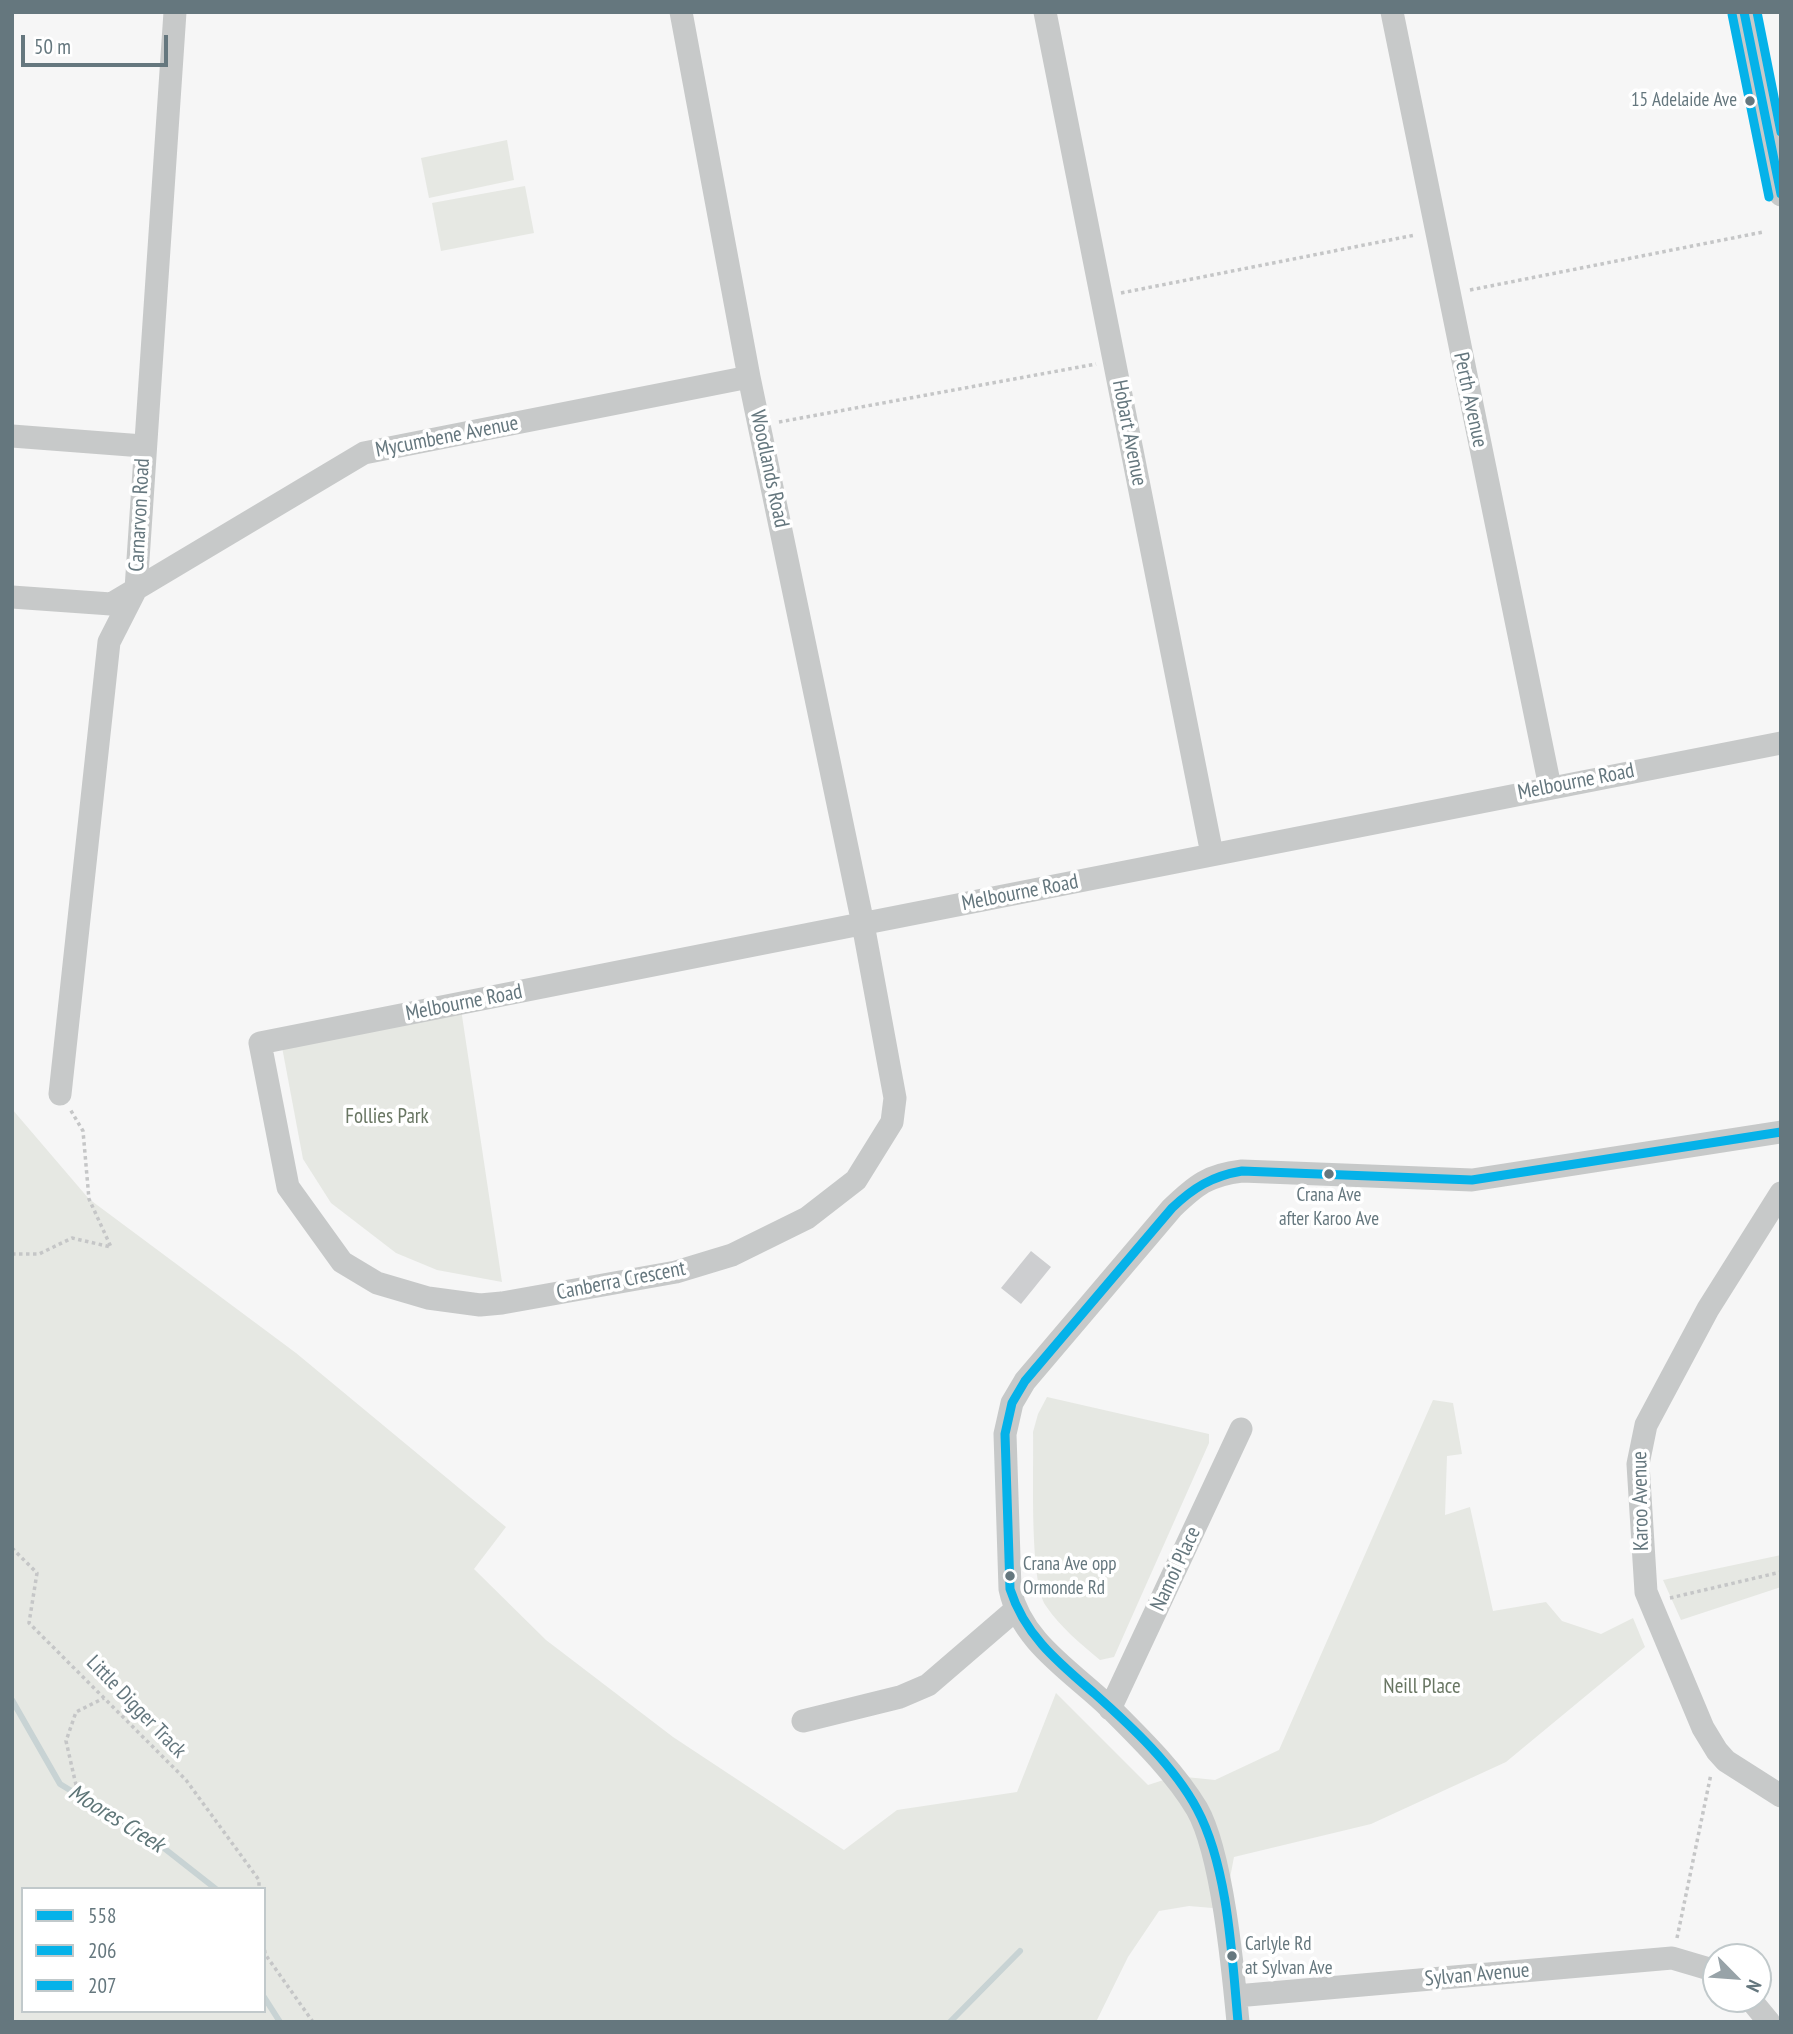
<!DOCTYPE html>
<style>
body{margin:0}
#map{position:relative;width:1793px;height:2034px;overflow:hidden;background:#f6f6f6;font-family:"PT Sans Narrow",sans-serif}
canvas{display:block}
.frame{position:absolute;inset:0;border:14px solid #65777e;pointer-events:none}
.legend{position:absolute;left:21px;top:1887px;width:245px;height:126px;box-sizing:border-box;background:#fff;border:2px solid #c1c9cb;margin:0;padding:9px 12px;list-style:none;font-size:21px;color:#65777e}
.legend li{display:flex;align-items:center;gap:14px;height:35px}
.legend b{width:35px;border:2px solid #c1c9cb}
.north{position:absolute;left:1702px;top:1943px;width:70px;height:70px;box-sizing:border-box;background:#fff;border:2px solid #c1c9cb;border-radius:50%;rotate:115deg;font-size:19px;font-weight:700;line-height:28px;text-align:center;color:#65777e}
.north::after{content:'';display:block;margin:auto;width:24px;height:32px;background:#98a3a8;clip-path:polygon(50% 0,100% 100%,50% 72%,0 100%)}
.scale{position:absolute;left:21px;top:35px;width:147px;height:32px;box-sizing:border-box;border:4px solid #65777e;border-top:0;padding-left:9px;font-size:21px;line-height:24px;white-space:nowrap;color:#65777e;-webkit-text-stroke:5px #fff;paint-order:stroke}
</style>
<div id="map">
<canvas width="1793" height="2034"></canvas>
<div class="frame"></div>
<ul class="legend">
<li><b style="height:9px;background:#05b2e9"></b>558</li>
<li><b style="height:9px;background:#05b2e9"></b>206</li>
<li><b style="height:9px;background:#05b2e9"></b>207</li>
</ul>
<div class="north">N</div>
<div class="scale">50 m</div>
</div>
<script>
const g = document.querySelector('canvas').getContext('2d');
g.lineJoin = 'round';
function paint(path, color) {
  g.fillStyle = color;
  g.fill(path, 'evenodd');
}
function trace(path, color, width, dash) {
  g.strokeStyle = color;
  g.lineWidth = width;
  g.lineCap = dash ? 'butt' : 'round';
  g.setLineDash(dash || []);
  g.stroke(path);
}
function write(font, color, halo, rows, align = 'center') {
  g.font = font + ' "PT Sans Narrow",sans-serif';
  g.lineWidth = 7;
  g.setLineDash([]);
  g.textBaseline = 'middle';
  g.strokeStyle = halo;
  g.fillStyle = color;
  for (const [text, x, y, turn = 0] of rows) {
    g.save();
    g.translate(x, y);
    g.rotate((+turn || 0) * Math.PI / 180);
    g.textAlign = isNaN(turn) ? turn : align;
    if (halo) g.strokeText(text, 0, 0);
    g.fillText(text, 0, 0);
    g.restore();
  }
}
paint(new Path2D(`
 M507 140 514 180 429 198 421 158Z
 M525 186 534 233 441 251 432 203Z
 M461 1009 502 1282 437 1270 396 1253 331 1203 303 1159 282 1047Z
 M12 1109 89 1199 296 1353 506 1527 474 1569 546 1640 673 1737 844 1850 897 1810 1017 1792 1056 1693 1148 1785 1176 1776 1215 1780 1279 1750 1433 1400 1453 1403 1462 1454 1447 1456 1445 1515 1470 1507 1493 1611 1546 1602 1562 1621 1601 1634 1633 1618 1645 1647 1506 1762 1371 1824 1234 1857 1224 1909 1189 1906 1159 1911 1128 1957 1096 2022H12ZM23 1889H264V2011H23Z
 M1047 1397 1209 1434V1443L1114 1657 1100 1660C1081 1644 1060 1627 1046 1606 1029 1581 1034 1468 1033 1432L1038 1414Z
 M1781 1555V1587L1681 1620 1663 1580Z`), '#e6e8e3');
trace(new Path2D(`
 M12 1700 60 1784 160 1845 216 1889
 M264 1997 280 2022
 M950 2022 1020 1951`), '#c8d3d4', 6);
paint(new Path2D(`
 M1031 1251 1051 1267 1021 1304 1001 1288Z`), '#cdced0');
trace(new Path2D(`
 M1470 290 1763 232
 M1121 293 1415 235
 M779 422 1096 364
 M12 1254H39L72 1238 111 1247 89 1199 83 1131 70 1109
 M12 1548 37 1573 29 1623 186 1780 259 1880V1889
 M1670 1598 1781 1572
 M76 1785 66 1741 76 1712 104 1698
 M1677 1938 1711 1774
 M264 1943 265 1954 313 2022`), '#c5c6c7', 3.5, [3.5, 3.5]);
trace(new Path2D(`
 M681 12 749 377 863 924 895 1098 892 1122 856 1180 807 1218 732 1255 676 1272 502 1303 480 1305 428 1298 377 1283 342 1262 288 1187 260 1043C767 943 1273 841 1781 743
 M1045 12 1212 854
 M1392 12 1550 787
 M1744 12 1781 195
 M12 436 143 446
 M12 597 111 604 364 453 749 377
 M60 1094 109 642 136 589 175 12
 M1781 1193 1708 1309 1646 1425 1638 1464 1646 1592 1703 1728 1717 1751 1726 1761 1781 1796
 M1110 1709 1241 1429
 M803 1721 900 1697 928 1685 1014 1611
 M1236 1996 1672 1958 1716 1971
 M1750 1999 1769 2022
 M1238 2022C1233 1969 1222 1853 1197 1809 1175 1772 1140 1738 1110 1708 1073 1672 1021 1642 1010 1589L1005 1434 1012 1403 1025 1381 1172 1208C1196 1185 1208 1175 1242 1171L1472 1180 1781 1132`), '#c7c9c9', 23);
trace(new Path2D(`
 M1744 12 1781 194
 M1238 2022C1232 1956 1228 1867 1197 1809 1174 1766 1132 1727 1095 1694 1059 1663 1025 1636 1010 1589L1005 1434 1012 1403 1025 1381 1172 1208C1193 1188 1212 1176 1242 1171L1472 1180 1781 1132`), '#05b2e9', 9);
trace(new Path2D(`
 M1732 14 1769 197`), '#05b2e9', 9);
trace(new Path2D(`
 M1757 12 1781 132`), '#05b2e9', 9);
for (const [x, y, r, color] of [
 [1750,101,6,"#65777e"],
 [1329,1174,6,"#65777e"],
 [1010,1576,6,"#65777e"],
 [1232,1956,6,"#65777e"]
]) {
  const dot = new Path2D();
  dot.arc(x, y, r, 0, 2 * Math.PI);
  g.fillStyle = color;
  g.fill(dot);
  trace(dot, '#fff', 2.5);
}
write('19px', '#65777e', '#fff', [
 ["15 Adelaide Ave",1737,101,"right"],
 ["Crana Ave",1329,1196,"center"],
 ["after Karoo Ave",1329,1220,"center"],
 ["Crana Ave opp",1023,1565],
 ["Ormonde Rd",1023,1589],
 ["Carlyle Rd",1245,1945],
 ["at Sylvan Ave",1245,1969]
], 'left');
write('21px', '#65777e', '#fff', [
 ["Perth Avenue",1470,400,78],
 ["Hobart Avenue",1129,433,79],
 ["Mycumbene Avenue",447,437,-11],
 ["Woodlands Road",769,469,78],
 ["Carnarvon Road",140,515,-87],
 ["Melbourne Road",1576,782,-11],
 ["Melbourne Road",1020,893,-11],
 ["Melbourne Road",464,1003,-11],
 ["Canberra Crescent",621,1281,-11],
 ["Karoo Avenue",1641,1501,-91],
 ["Namoi Place",1176,1569,-65],
 ["Little Digger Track",136,1707,46],
 ["Sylvan Avenue",1477,1975,-5]
]);
write('21px', '#697663', '#fff', [
 ["Follies Park",387,1117],
 ["Neill Place",1422,1687]
]);
write('italic 23px', '#5f7678', '#fff', [
 ["Moores Creek",116,1819,32]
]);
</script>
